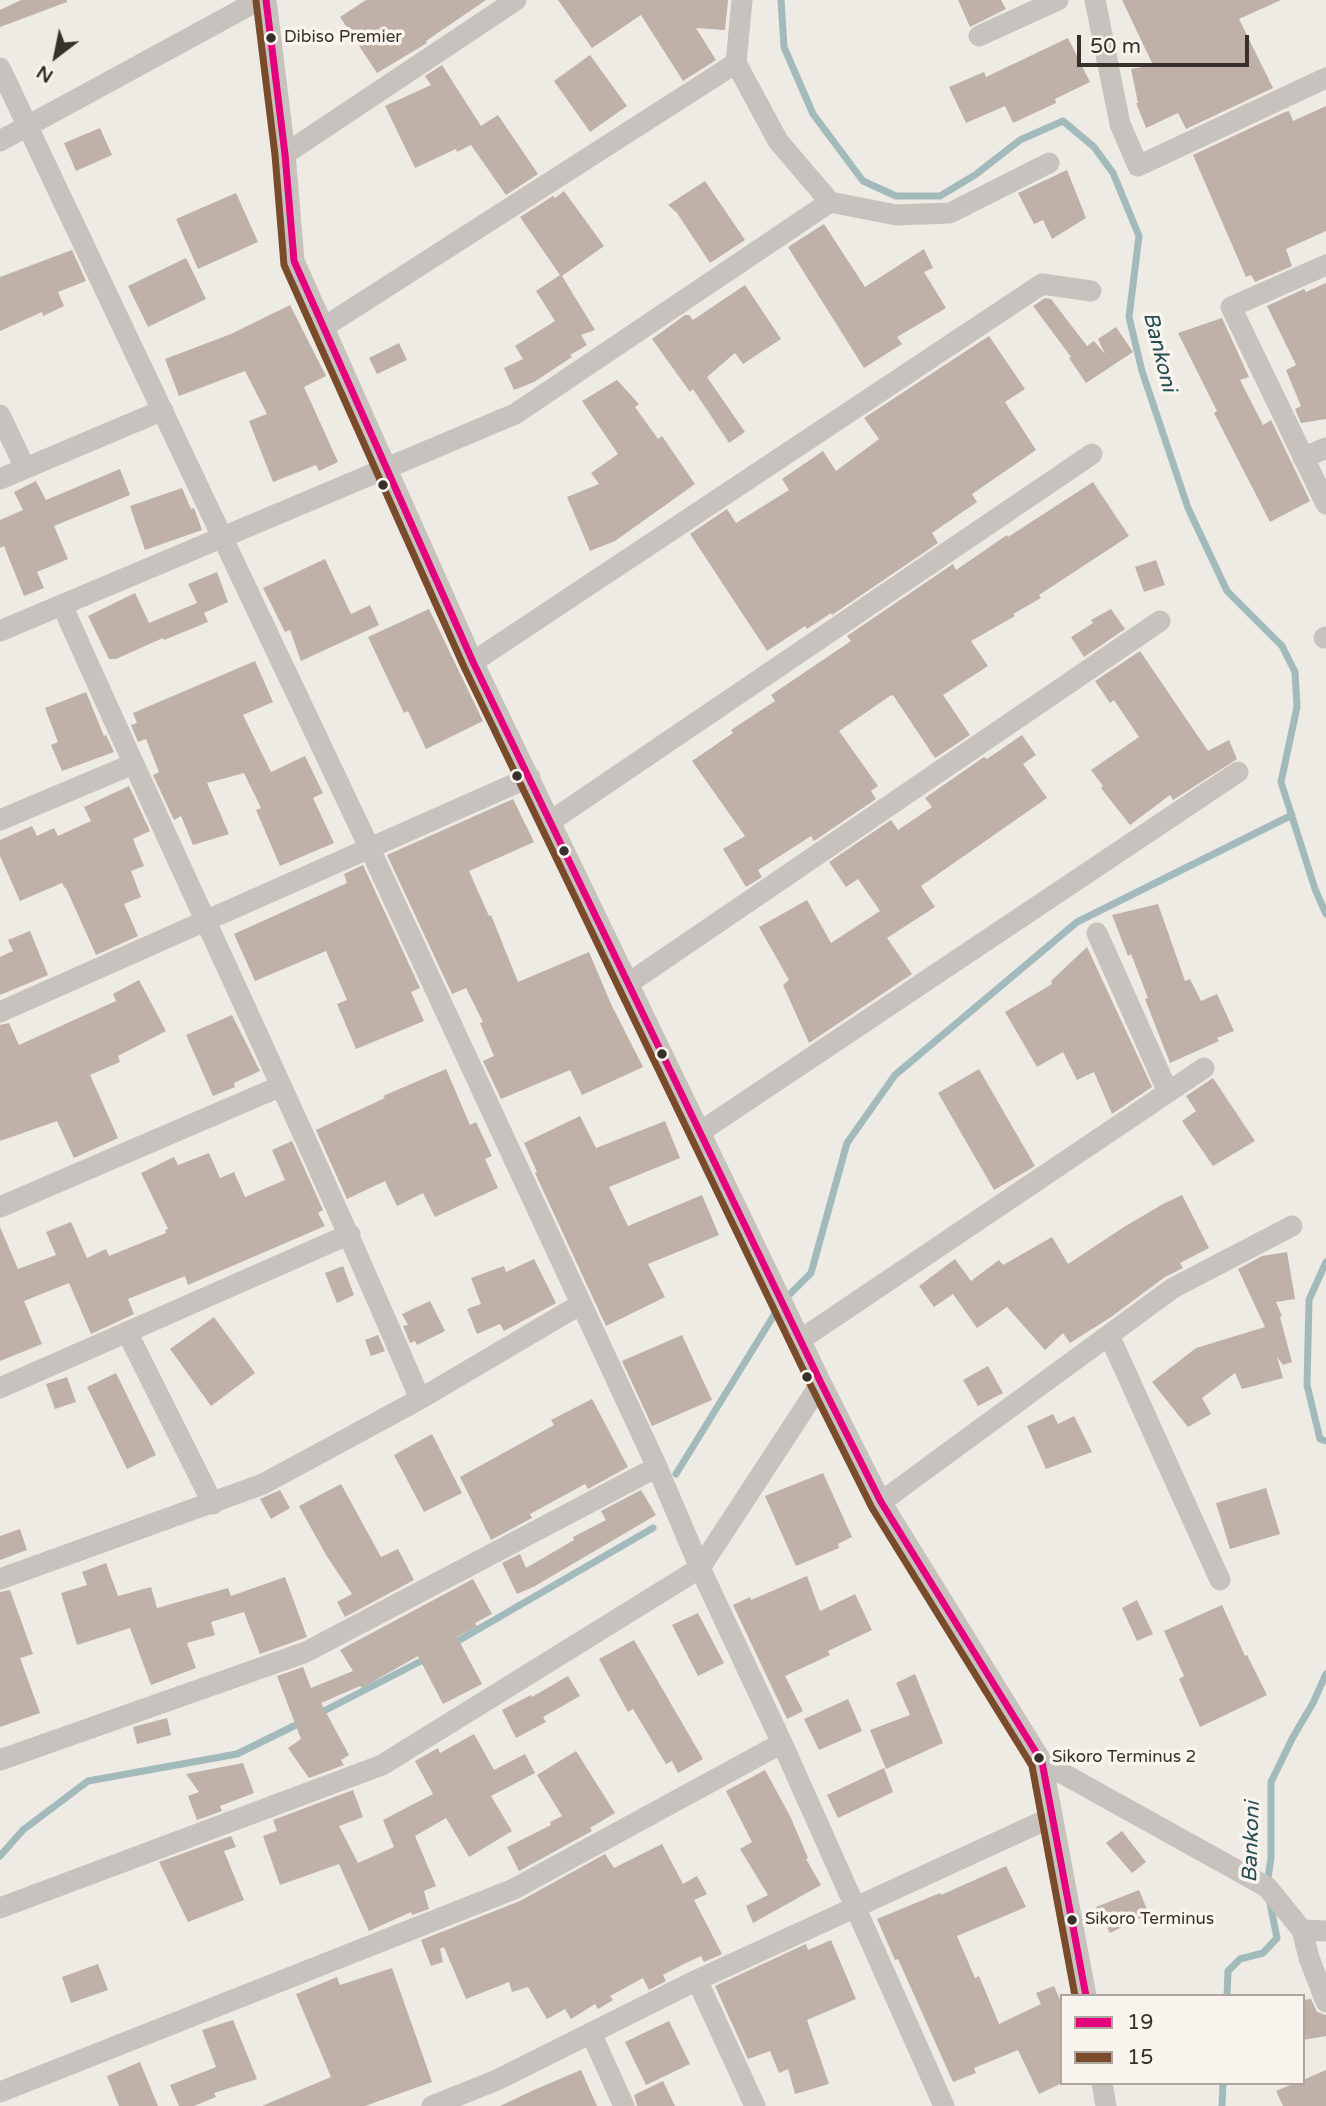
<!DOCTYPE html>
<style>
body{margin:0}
#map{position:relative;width:1326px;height:2106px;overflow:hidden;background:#eeeae4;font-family:"Varela Round",sans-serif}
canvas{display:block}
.legend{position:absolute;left:1060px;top:1994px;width:245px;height:91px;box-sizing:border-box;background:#f9f4ed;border:2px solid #aca69f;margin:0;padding:9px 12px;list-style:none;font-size:21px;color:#38302b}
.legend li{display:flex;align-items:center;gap:14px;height:35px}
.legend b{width:35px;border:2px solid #aca69f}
.north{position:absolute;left:21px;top:21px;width:70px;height:70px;-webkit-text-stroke:5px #f9f4ed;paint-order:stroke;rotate:212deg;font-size:19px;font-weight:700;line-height:28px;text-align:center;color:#38302b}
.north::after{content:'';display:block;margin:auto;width:24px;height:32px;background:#38302b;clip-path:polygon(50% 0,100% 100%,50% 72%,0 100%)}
.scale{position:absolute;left:1077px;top:35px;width:172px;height:32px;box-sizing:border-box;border:4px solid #38302b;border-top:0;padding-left:9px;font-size:21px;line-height:24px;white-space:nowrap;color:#38302b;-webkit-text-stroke:5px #f9f4ed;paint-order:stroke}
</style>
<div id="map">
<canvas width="1326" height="2106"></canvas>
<ul class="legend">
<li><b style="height:9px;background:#e5007d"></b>19</li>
<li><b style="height:9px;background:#7a4b2a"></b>15</li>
</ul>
<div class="north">N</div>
<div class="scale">50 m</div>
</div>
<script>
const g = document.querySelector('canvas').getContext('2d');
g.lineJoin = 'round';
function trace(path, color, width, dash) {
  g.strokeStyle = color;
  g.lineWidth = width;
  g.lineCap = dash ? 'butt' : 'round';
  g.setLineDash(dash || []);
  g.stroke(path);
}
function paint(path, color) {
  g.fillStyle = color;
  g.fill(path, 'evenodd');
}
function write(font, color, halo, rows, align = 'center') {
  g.font = font + ' "Varela Round",sans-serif';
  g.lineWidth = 7;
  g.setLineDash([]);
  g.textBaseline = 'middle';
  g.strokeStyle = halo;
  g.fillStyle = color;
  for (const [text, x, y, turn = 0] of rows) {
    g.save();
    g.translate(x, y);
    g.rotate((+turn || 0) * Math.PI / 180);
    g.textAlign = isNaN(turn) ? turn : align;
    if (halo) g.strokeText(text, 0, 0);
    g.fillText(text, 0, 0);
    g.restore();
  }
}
trace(new Path2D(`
 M781 0 784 47 813 114 863 181 896 196H940L975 175 1020 140 1063 121 1094 147 1113 173 1139 236 1129 317 1142 371 1188 508 1227 591 1282 646 1295 672 1297 707 1281 782 1315 889 1326 914
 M1326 1262 1309 1300 1307 1385 1320 1439 1326 1441
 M676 1474 782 1302 811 1273 847 1143 895 1075 1077 922 1292 815
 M451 1645 653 1528
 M318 1714 429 1657
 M0 1856 23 1830 88 1781 237 1754 304 1721
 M1267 1884 1271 1858V1782L1293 1737 1313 1703 1326 1674
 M1227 1996 1228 1971 1240 1959 1263 1953 1277 1938 1270 1903
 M1222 2106 1223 2083`), '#a3babc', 7);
paint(new Path2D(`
 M21 0H67V2L0 27V10Z
 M366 0H486L426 41 427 43 377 73 340 17Z
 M558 0H728L725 30 696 28 716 60 683 81 641 15 592 48Z
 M958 0H1001L1006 9 970 27Z
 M1122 0H1281L1239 19 1273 88 1186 129 1178 113 1146 128 1136 103H1138L1131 69 1153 65Z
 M1068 38 1090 82 1055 99 1056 103 1013 123 1005 106 966 123 949 87 984 72 986 77Z
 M590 55 627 106 590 132 554 81Z
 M442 65 481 126 498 115 538 174 506 195 471 145 457 152 456 149 415 168 385 106 431 85 425 76Z
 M1326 106V231L1286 249 1292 266 1255 282 1251 275 1246 277 1193 155 1285 112 1289 111 1293 121Z
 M100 128 112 155 76 171 64 143Z
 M1067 170 1086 218 1052 239 1043 220 1034 224 1018 193Z
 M705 181 745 240 710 263 677 213 668 205Z
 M564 191 604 246 562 276 595 330 581 335 587 345 570 355 572 357 534 382 514 390 504 368 523 359 515 346 555 321 536 291 560 275 520 217 553 196 555 198Z
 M236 193 258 242 198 269 176 219Z
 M824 224 865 287 924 249 933 268 924 272 946 308 897 337 902 344 864 368 788 247Z
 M72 250 86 281 58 292 64 306 43 316 42 312 0 331V277Z
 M186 258 206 299 148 327 128 286Z
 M1326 283V419L1301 423 1295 409 1301 406 1286 370 1296 365 1267 306 1304 289 1306 292Z
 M745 285 781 339 743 364 735 353 707 377 745 432 729 443 693 389 690 392 652 339 685 315H689L693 320Z
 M1045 298 1051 299 1087 346 1094 341 1105 354 1098 339 1116 327 1133 352 1086 383 1069 358 1071 357 1033 306Z
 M290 305 326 376 304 387 338 462 319 471 316 465 273 482 249 421 267 414 245 371 179 396 165 359 231 334Z
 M1222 318 1249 377 1240 380 1263 425 1271 420 1310 501 1270 522 1214 413 1217 411 1178 333Z
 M989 336 1025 389 1005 402 1036 450 972 494 977 502 932 533 938 543 832 615 831 613 807 629 805 626 767 651 690 534 727 509 736 523 789 490 782 479 823 451 836 471 879 439 864 418Z
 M399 343 407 360 377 374 369 358Z
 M617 380 639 404 635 407 658 439 662 436 695 484 615 541 590 551 567 497 599 484 591 473 618 454 582 401Z
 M120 469 130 495 54 526 68 559 37 572 44 588 24 596 4 546 0 548V520L23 510 14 492 36 481 46 500Z
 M1093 482 1129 536 1039 595 1041 598 1013 614 1015 616 971 641 988 666 943 695 970 735 935 758 893 695 890 696 839 731 878 786 871 791 876 799 814 841 811 836 758 870 762 877 746 887 723 849 745 836 692 761 733 733 731 730 775 701 771 695 851 641 847 636 953 564 956 570 1007 535 1008 537Z
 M182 488 191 509 194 508 202 530 145 550 130 506Z
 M325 559 351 614 370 605 379 625 301 661 290 630 285 632 263 588Z
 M1156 560 1165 585 1144 592 1135 567Z
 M217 572 228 602 204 613 208 622 164 640 163 638 116 659H109L88 616 135 593 149 623 197 603 188 584Z
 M429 609 483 721 426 749 408 711 404 713 368 637Z
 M1111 609 1125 629 1084 657 1071 637 1093 623 1091 620Z
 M1140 651 1208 751 1229 740 1237 759 1173 800 1170 795 1130 825 1101 788 1103 786 1091 770 1139 737 1114 700 1110 703 1095 681Z
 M255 661 273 702 243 715 271 772 305 756 323 793 313 798 334 843 280 866 256 810 261 808 244 773 207 783 229 834 193 845 181 816 174 820 153 775 159 772 146 739 138 742 131 725 137 723 133 713Z
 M86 692 104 736 106 735 114 752 62 771 51 745 58 742 45 708Z
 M1022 735 1036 755 1023 764 1047 798 921 886 935 907 887 938 912 974 809 1043 783 985 789 980 759 927 807 900 831 943 880 911 858 879 846 887 829 862 891 820 898 830 932 807 925 798 984 757 987 759Z
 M129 786 150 831 133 839 144 866 131 871 141 897 124 904 138 936 96 955 66 888H65L62 883 20 901 0 856V840L32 826 37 836 54 828 58 836 91 821 84 807Z
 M513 799 534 842 469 871 489 916 491 915 518 982 589 952 611 1004 643 1067 582 1095 570 1070 501 1099 483 1061 494 1056 480 1023 483 1022 466 988 452 994 387 855Z
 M363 865 420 988 411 992 424 1021 356 1049 337 1004 347 1000 326 951 255 981 234 934 347 883 344 874Z
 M1158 904 1185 981 1190 979 1201 1001 1217 994 1234 1031 1217 1038 1219 1041 1170 1063 1145 999 1148 998 1131 954 1128 956 1112 915Z
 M30 931 48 975 0 995V957L13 951 8 940Z
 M1087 947 1152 1087 1112 1114 1094 1072 1077 1080 1063 1052 1037 1067 1005 1012 1052 984 1051 981Z
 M139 980 166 1031 118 1056 120 1062 90 1075 118 1138 74 1158 57 1121 0 1141V1025L9 1023 19 1045 116 1001 113 994Z
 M232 1015 260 1071 234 1083 235 1087 213 1096 186 1035Z
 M446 1069 470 1125 476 1122 492 1156 485 1159 498 1188 435 1217 423 1193 397 1206 385 1181 347 1199 316 1130 385 1098 383 1096Z
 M979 1069 1035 1166 994 1190 938 1093Z
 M1213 1078 1255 1141 1213 1166 1182 1121 1196 1111 1186 1096Z
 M580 1116 596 1148 665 1121 680 1158 609 1187 628 1226 702 1195 719 1235 648 1264 665 1297 606 1326 535 1173 537 1172 524 1143Z
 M292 1141 323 1210 318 1213 325 1226 188 1285 185 1276 128 1299 134 1314 91 1334 69 1283 24 1301 42 1344 0 1361V1227L18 1269 56 1255 46 1232 71 1222 87 1258 106 1249 109 1256 166 1233 165 1230 168 1229 141 1173 174 1157 178 1165 209 1153 220 1178 234 1172 245 1197 285 1180 272 1150Z
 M1182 1195 1209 1248 1180 1263 1183 1268 1165 1277 1111 1317 1070 1343 1063 1333 1045 1350 1007 1307 977 1328 953 1294 934 1307 919 1286 955 1259 971 1281 999 1260 1003 1265 1052 1237 1068 1264 1124 1227 1163 1204Z
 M1287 1252 1295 1299 1276 1302 1282 1316 1280 1317 1292 1362 1283 1365 1277 1357 1283 1378 1242 1389 1235 1373 1202 1398 1211 1414 1188 1427 1152 1382 1196 1348 1265 1327 1238 1269 1262 1256Z
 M534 1259 556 1303 504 1331 500 1324 477 1334 467 1309 481 1304 471 1278 504 1266 506 1272Z
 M343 1266 354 1295 337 1303 325 1273Z
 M430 1301 445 1331 417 1345 415 1341 410 1343 403 1326 408 1325 402 1314Z
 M214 1317 255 1373 211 1406 170 1349Z
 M378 1335 385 1351 371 1356 365 1340Z
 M682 1335 712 1400 652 1426 622 1361Z
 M988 1366 1003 1393 978 1406 963 1380Z
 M116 1373 156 1455 127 1469 87 1387Z
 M67 1377 76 1402 55 1409 46 1384Z
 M592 1399 628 1467 588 1489 585 1484 530 1514 532 1518 491 1540 460 1477 554 1425 551 1420Z
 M1053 1414 1058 1424 1074 1416 1092 1452 1046 1469 1027 1426Z
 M432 1434 462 1493 424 1512 394 1455Z
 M823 1473 852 1537 838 1544 839 1548 796 1566 765 1496Z
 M341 1484 381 1557 398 1549 414 1580 345 1617 337 1602 352 1594 326 1555 299 1506Z
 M1266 1488 1280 1534 1230 1549 1216 1503Z
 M280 1490 290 1508 271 1519 260 1499Z
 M641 1490 656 1515 535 1586 517 1594 502 1563 520 1554 526 1568 574 1540 573 1537 606 1520 601 1511Z
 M20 1529 27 1550 0 1560V1536Z
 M106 1563 118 1596 151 1587 157 1608 228 1588 231 1596 285 1577 307 1637 260 1654 244 1612 211 1622 215 1635 187 1643 196 1668 151 1685 130 1628 77 1645 61 1593 87 1585 82 1572Z
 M807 1576 820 1611 855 1594 872 1630 828 1651 830 1655 785 1676 803 1711 787 1719 733 1605 750 1597 751 1600Z
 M473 1579 492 1614 475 1623 477 1626 457 1637 482 1684 443 1704 418 1656 362 1688 360 1686 321 1703 349 1755 341 1760 344 1765 309 1778 288 1748 301 1739 277 1676 303 1667 311 1688 353 1671 340 1650Z
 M10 1590 33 1654 20 1658 40 1713 0 1727V1592Z
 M1137 1600 1153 1634 1137 1641 1122 1608Z
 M1222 1605 1245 1656 1247 1655 1267 1695 1200 1727 1179 1679 1184 1676 1164 1631Z
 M698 1613 724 1663 698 1676 672 1625Z
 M634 1640 703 1759 678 1773 672 1761 666 1764 633 1709 628 1712 599 1659Z
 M915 1674 943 1743 886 1769 870 1730 910 1715 896 1683Z
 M568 1676 580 1696 543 1717 546 1722 516 1738 502 1710 531 1695 532 1697Z
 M848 1699 862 1731 819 1750 804 1719Z
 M167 1718 171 1735 137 1744 133 1727Z
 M474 1734 494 1770 525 1754 535 1773 491 1796 512 1831 469 1857 446 1818 415 1836 436 1886 424 1891 429 1909 412 1915 411 1912 369 1931 339 1864 280 1885 263 1836 277 1831 273 1820 353 1790 363 1817 339 1826 358 1863 394 1847 383 1820 433 1794 415 1761 438 1748 440 1753Z
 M576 1751 615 1813 590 1828 592 1831 519 1871 507 1847 551 1825 550 1822 562 1816 537 1775Z
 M243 1763 254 1793 220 1806 222 1811 197 1820 188 1796 199 1792 186 1774Z
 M884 1768 893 1792 838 1818 827 1795Z
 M765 1770 790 1816 808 1858 806 1859 821 1885 753 1923 746 1906 768 1895 740 1849 752 1842 726 1791Z
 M1122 1831 1146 1862 1132 1873 1106 1843Z
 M231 1836 236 1847 224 1851 244 1900 188 1922 159 1862Z
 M662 1844 683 1884 697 1876 707 1894 694 1900 722 1954 704 1962 701 1956 684 1964 663 1975 666 1981 649 1990 643 1978 610 1996 613 2000 598 2009 595 2004 571 2019 565 2009 547 2019 528 1987 512 1992 509 1982 466 1999 444 1947 440 1949 443 1962 431 1966 421 1940 520 1901 605 1854 614 1868Z
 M1006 1866 1026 1907 957 1936 975 1978 979 1976 999 2024 1041 2004 1036 1993 1054 1986 1062 2004V2083L1039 2094 1018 2050 974 2068 976 2073 953 2082 898 1959 895 1960 877 1919 940 1893 941 1895Z
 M1139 1890 1149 1914 1110 1933 1096 1907Z
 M831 1940 856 1999 807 2020 829 2084 795 2094 788 2069 779 2073 770 2051 748 2059 715 1986 806 1944 808 1950Z
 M98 1964 108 1990 71 2003 62 1977Z
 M392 1968 432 2082 365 2106H262L331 2077 296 1994 337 1977 340 1985Z
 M1311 1999 1317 2012 1326 2015V2036L1303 2040V2000Z
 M233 2020 257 2079 214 2093 216 2097 194 2106H179L170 2085 216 2067 202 2030Z
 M669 2021 690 2064 646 2085 625 2042Z
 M140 2062 158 2106H119L107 2076Z
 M581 2070 597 2106H500L536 2089Z
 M1326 2070V2106H1283L1276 2091 1295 2083H1303V2080Z
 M663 2081 675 2106H637L634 2095Z`), '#c0b1a8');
trace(new Path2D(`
 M266 0 285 154 294 261 473 662 821 1383 881 1502 1042 1762 1086 1996
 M742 0 736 63 778 141 830 202 896 215 950 213 1049 163
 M1095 0 1120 124 1138 166 1326 78
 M979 36 1058 0
 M0 68 370 849 657 1467 700 1568 782 1743 944 2106
 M0 141 259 0
 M285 154 516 0
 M1326 265 1231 307 1326 504
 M324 327 736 63
 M0 415 25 468
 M1303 458 1326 448
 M0 479 163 410
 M62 605C180 870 306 1132 420 1399
 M0 631 515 414 830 202
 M1324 638 1326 637
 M473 662 1042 284 1091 291
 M0 820 133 764
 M551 821 1092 454
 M1097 933 1168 1092
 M629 983 1160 621
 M0 1012 530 777
 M700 1132 1238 772
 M0 1207 281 1086
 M127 1332 213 1504
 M1109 1335 1220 1580
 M800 1340 1204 1068
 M0 1388 350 1234
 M881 1502 1173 1288 1292 1226
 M0 1579 263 1484 420 1399 581 1304
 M0 1760 306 1652 657 1467
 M1042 1762 1267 1887 1302 1930 1309 1958 1326 2002
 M0 1908 382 1765 700 1568 821 1383
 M1302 1930 1326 1931
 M697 1980 755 2106
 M591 2033 624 2106
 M1102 2083 1106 2106
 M0 2092 514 1889 782 1743
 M432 2106 497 2080 697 1980 1052 1817`), '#c7c2bd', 21);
trace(new Path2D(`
 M266 0 285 154 294 261 473 662 821 1383 881 1502 1042 1762 1086 1996`), '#e5007d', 7);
trace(new Path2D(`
 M256 1 275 155 284 265 464 667 812 1388 872 1508 1032 1766 1075 1996`), '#7a4b2a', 7);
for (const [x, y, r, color] of [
 [271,38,6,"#38302b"],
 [383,485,6,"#38302b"],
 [517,776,6,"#38302b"],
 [564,851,6,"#38302b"],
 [662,1054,6,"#38302b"],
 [807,1377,6,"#38302b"],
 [1039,1758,6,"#38302b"],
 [1072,1920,6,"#38302b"]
]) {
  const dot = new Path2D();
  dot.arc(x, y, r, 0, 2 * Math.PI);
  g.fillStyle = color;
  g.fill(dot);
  trace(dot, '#f9f4ed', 2.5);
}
write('17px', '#38302b', '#f9f4ed', [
 ["Dibiso Premier",284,38],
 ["Sikoro Terminus 2",1052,1758],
 ["Sikoro Terminus",1085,1920]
], 'left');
write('italic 21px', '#254e55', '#f9f4ed', [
 ["Bankoni",1159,352,76],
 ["Bankoni",1252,1842,-88]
]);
</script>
